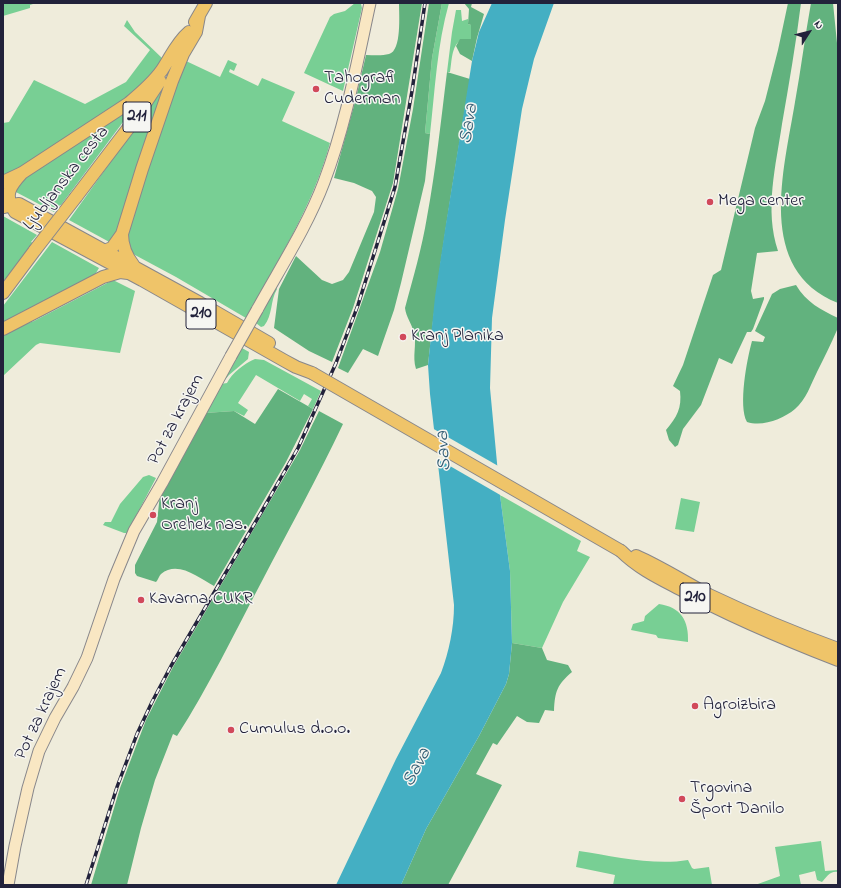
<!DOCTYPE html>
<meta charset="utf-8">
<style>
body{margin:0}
#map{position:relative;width:841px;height:888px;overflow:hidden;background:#efecdb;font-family:"Indie Flower",sans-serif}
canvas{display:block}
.frame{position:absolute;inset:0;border:4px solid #22223b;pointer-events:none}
.north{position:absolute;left:789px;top:12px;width:40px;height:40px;-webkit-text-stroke:3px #f6f6f2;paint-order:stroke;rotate:54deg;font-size:11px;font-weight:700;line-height:16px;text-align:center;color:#22223b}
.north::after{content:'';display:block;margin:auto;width:14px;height:18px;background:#22223b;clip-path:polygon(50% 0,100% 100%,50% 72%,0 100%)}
</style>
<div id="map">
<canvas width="841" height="888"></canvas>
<div class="frame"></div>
<div class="north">N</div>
</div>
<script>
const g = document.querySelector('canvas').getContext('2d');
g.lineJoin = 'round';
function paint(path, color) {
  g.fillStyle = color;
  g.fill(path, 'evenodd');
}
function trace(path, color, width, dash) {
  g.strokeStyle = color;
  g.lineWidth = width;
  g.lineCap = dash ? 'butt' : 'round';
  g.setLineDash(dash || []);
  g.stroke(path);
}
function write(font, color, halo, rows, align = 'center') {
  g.font = font + ' "Indie Flower",sans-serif';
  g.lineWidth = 3;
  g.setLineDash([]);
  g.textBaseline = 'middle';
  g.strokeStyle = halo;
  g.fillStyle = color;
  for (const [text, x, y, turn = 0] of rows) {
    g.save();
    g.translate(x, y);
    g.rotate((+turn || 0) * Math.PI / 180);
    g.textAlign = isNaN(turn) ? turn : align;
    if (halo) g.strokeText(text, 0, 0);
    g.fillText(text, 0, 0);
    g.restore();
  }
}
paint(new Path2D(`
 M3 3H36L30 5V8L3 16Z
 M355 3 361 4 362 8 343 91 304 73 330 17 334 14 345 11Z
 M442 3H449C437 45 435 90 430 134L425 133 432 58Z
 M456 10H461L462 21 468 19V24L471 25V39C468 39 464 39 461 40 451 46 452 62 450 72H447L452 32Z
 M127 20 135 32 163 59 156 70 134 94 3 179V123L9 122 34 80 85 104 126 82 150 50 124 26Z
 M228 60 237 64 234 71 230 69 229 72 258 86 262 78 295 92 282 121 330 143C313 206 277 262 246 318L176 277 135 255 129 251 127 233 171 97 186 61 220 77Z
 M170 79 113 244 69 220Z
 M141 98 61 205H60L54 212 12 190 15 185Z
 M3 216 37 235 31 242 33 243 3 282Z
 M52 242 99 268 96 273 88 280 3 328V306Z
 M113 280 135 291 120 353 40 343 36 345 3 376V332L34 321Z
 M276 287 277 289C270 301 273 315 264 326L261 327 256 323Z
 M242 348 249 352 248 359 229 375 223 382Z
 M255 359 264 360 321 391 313 409 308 406 312 399 304 394 300 401 256 375 238 403 248 410 244 416 234 411 205 413 221 384 227 383C232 373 245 363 255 359Z
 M149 475 156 478 127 533H124L103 525 105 522H111L120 504 143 477Z
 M500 495 581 541 577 551 590 557 563 602 542 648 512 643 510 571Z
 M681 498 700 502 694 532 675 529Z
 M659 604C681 607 689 621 688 642L658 638 656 635 631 630 633 624 644 621 645 616Z
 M821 841 825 871 838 870V872C831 870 826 877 822 882L817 880 815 871 799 875 801 885H755L780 876 775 847Z
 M579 851C613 856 654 866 688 860L692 868 694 869 709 867 712 885H613L615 875 576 867Z`), '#78cf94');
paint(new Path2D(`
 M399 3H422L393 183 353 308 332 362 309 351 274 328 279 289 296 256 322 280 332 284 343 280 349 272 374 212 376 197 372 191 354 183 334 178 355 102 366 55C373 55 382 56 389 54 402 51 399 14 399 3Z
 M429 3H442L432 58 425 133 430 134 425 181 401 283 394 310 378 356 363 349 348 373 338 368 380 252 398 189 413 109Z
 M464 3H472L471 7 484 14 477 38 472 61 460 54 456 46 460 39H471V25L468 24 469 9Z
 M788 3H801C796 43 789 84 782 124 776 165 764 210 778 251L757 253 751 291 753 299 764 297V299L753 329 751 332H747L732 364 719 358 701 405 683 429 678 445 675 447 669 440 666 430C677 417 682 408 680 391L673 386 683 365 713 275 721 270 755 128 765 101 778 50Z
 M811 3H833L838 53V303C755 270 784 170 795 102 801 69 805 36 811 3Z
 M447 72 470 79C454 174 438 269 428 365L416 369C412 356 417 345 414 333 412 324 406 317 405 308 413 278 422 248 427 217 436 169 441 120 447 72Z
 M796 285C806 302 821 310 838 318L837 330C831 344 824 358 817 372 811 384 806 400 795 409 783 419 763 427 747 422 738 406 747 359 752 341L763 342 765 337 755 331 772 294 780 289Z
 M278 389 313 409 286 462 214 586C199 578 178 560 161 574 159 576 158 580 156 582L137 576 135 573V565L157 522 160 494 205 413 234 411 255 424Z
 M319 411 343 424C318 477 289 529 262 581 235 632 208 688 177 736L173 734 155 780 141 828 127 885H91L120 788 146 720 173 667 300 450Z
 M512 643 542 648 547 660 568 665 572 672C557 685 555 691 554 711L545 710 539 723 527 722 517 716 497 745 493 743 476 774 502 785 448 885H401L426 829 479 736 506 684 509 674Z`), '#62b27e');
paint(new Path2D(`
 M492 3H554L534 59 522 109 505 220 492 318 490 388 500 495 510 571 512 643 509 674 506 684 479 736 426 829 401 885H336L396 759 441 673C449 652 454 628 454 605L430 394 428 365 435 297 445 230 472 61 479 32Z`), '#44afc3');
paint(new Path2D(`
 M432 428 500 467 502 496 436 458Z`), '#efecdb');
const secondary = new Path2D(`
 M257 310C280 268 307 227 324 182 346 124 357 63 370 3
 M8 885 15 846 28 788 39 751 55 718 73 687 87 658 114 579 134 531 162 483 231 356`);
const primary = new Path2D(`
 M195 22 206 3
 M22 173C10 186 3 195 15 212L142 280 285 361 296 367 312 373
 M3 182 22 173 129 103C141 93 153 83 162 70 171 57 176 43 189 32
 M76 197 133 122 160 81
 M4 207 11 205 19 204 200 303 269 343
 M122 234C122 246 126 256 134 266
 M101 252 112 248 122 234 142 169 172 81 183 54 196 32 199 16
 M3 293 35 250
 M3 329 103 277 120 272 128 273
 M621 551C638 568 659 578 680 589 731 617 784 639 838 660
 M636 556C661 567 684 582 709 595 751 615 794 633 838 649`);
trace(secondary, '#88878b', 13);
trace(primary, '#88878b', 14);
trace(secondary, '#f9e7c3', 11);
trace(primary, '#efc469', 12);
const rail = new Path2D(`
 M86 885 117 787 137 734 152 702 171 666 262 511 298 448 336 363 358 305 395 187 412 91 425 3`);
trace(rail, '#22223b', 3.5);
trace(rail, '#f6f6f2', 2, [6]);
const secondaryBridge = new Path2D(`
 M231 356 257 310`);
const primaryBridge = new Path2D(`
 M35 250 76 197
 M312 373 621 551`);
trace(secondaryBridge, '#88878b', 13, []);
trace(primaryBridge, '#88878b', 14, []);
trace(secondaryBridge, '#f9e7c3', 11);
trace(primaryBridge, '#efc469', 12);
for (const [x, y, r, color] of [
 [316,89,4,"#d1495b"],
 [710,202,4,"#d1495b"],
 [403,337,4,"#d1495b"],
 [153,515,4,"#d1495b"],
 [141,600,4,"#d1495b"],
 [695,706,4,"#d1495b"],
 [231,730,4,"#d1495b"],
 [682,799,4,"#d1495b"]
]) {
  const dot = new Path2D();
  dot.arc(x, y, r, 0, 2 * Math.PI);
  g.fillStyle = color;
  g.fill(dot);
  trace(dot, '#f6f6f2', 1.5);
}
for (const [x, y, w] of [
 [137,117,28],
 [201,314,30],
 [695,598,30]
]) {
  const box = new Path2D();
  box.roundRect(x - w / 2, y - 15, w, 30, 3);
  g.fillStyle = '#f6f6f2';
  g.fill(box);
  trace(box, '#22223b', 1);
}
write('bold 17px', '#22223b', null, [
 ["211",137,117],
 ["210",201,314],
 ["210",695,598]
]);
write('18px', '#22223b', '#f6f6f2', [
 ["Tahografi",324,79],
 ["Cuderman",324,100],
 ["Mega center",718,202],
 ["Kranj Planika",411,337],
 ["Kranj",161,505],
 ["Orehek nas.",161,526],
 ["Kavarna CUKR",149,600],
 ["Agroizbira",703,706],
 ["Cumulus d.o.o.",239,730],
 ["Trgovina",690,789],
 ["Šport Danilo",690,810]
], 'left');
write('18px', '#22223b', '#f6f6f2', [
 ["Ljubljanska cesta",67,179,-52],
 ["Pot za krajem",177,420,-62],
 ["Pot za krajem",42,714,-65]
]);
write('italic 19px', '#305a71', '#f6f6f2', [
 ["Sava",470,124,-81],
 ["Sava",445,451,-94],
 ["Sava",418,768,-62]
]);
</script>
